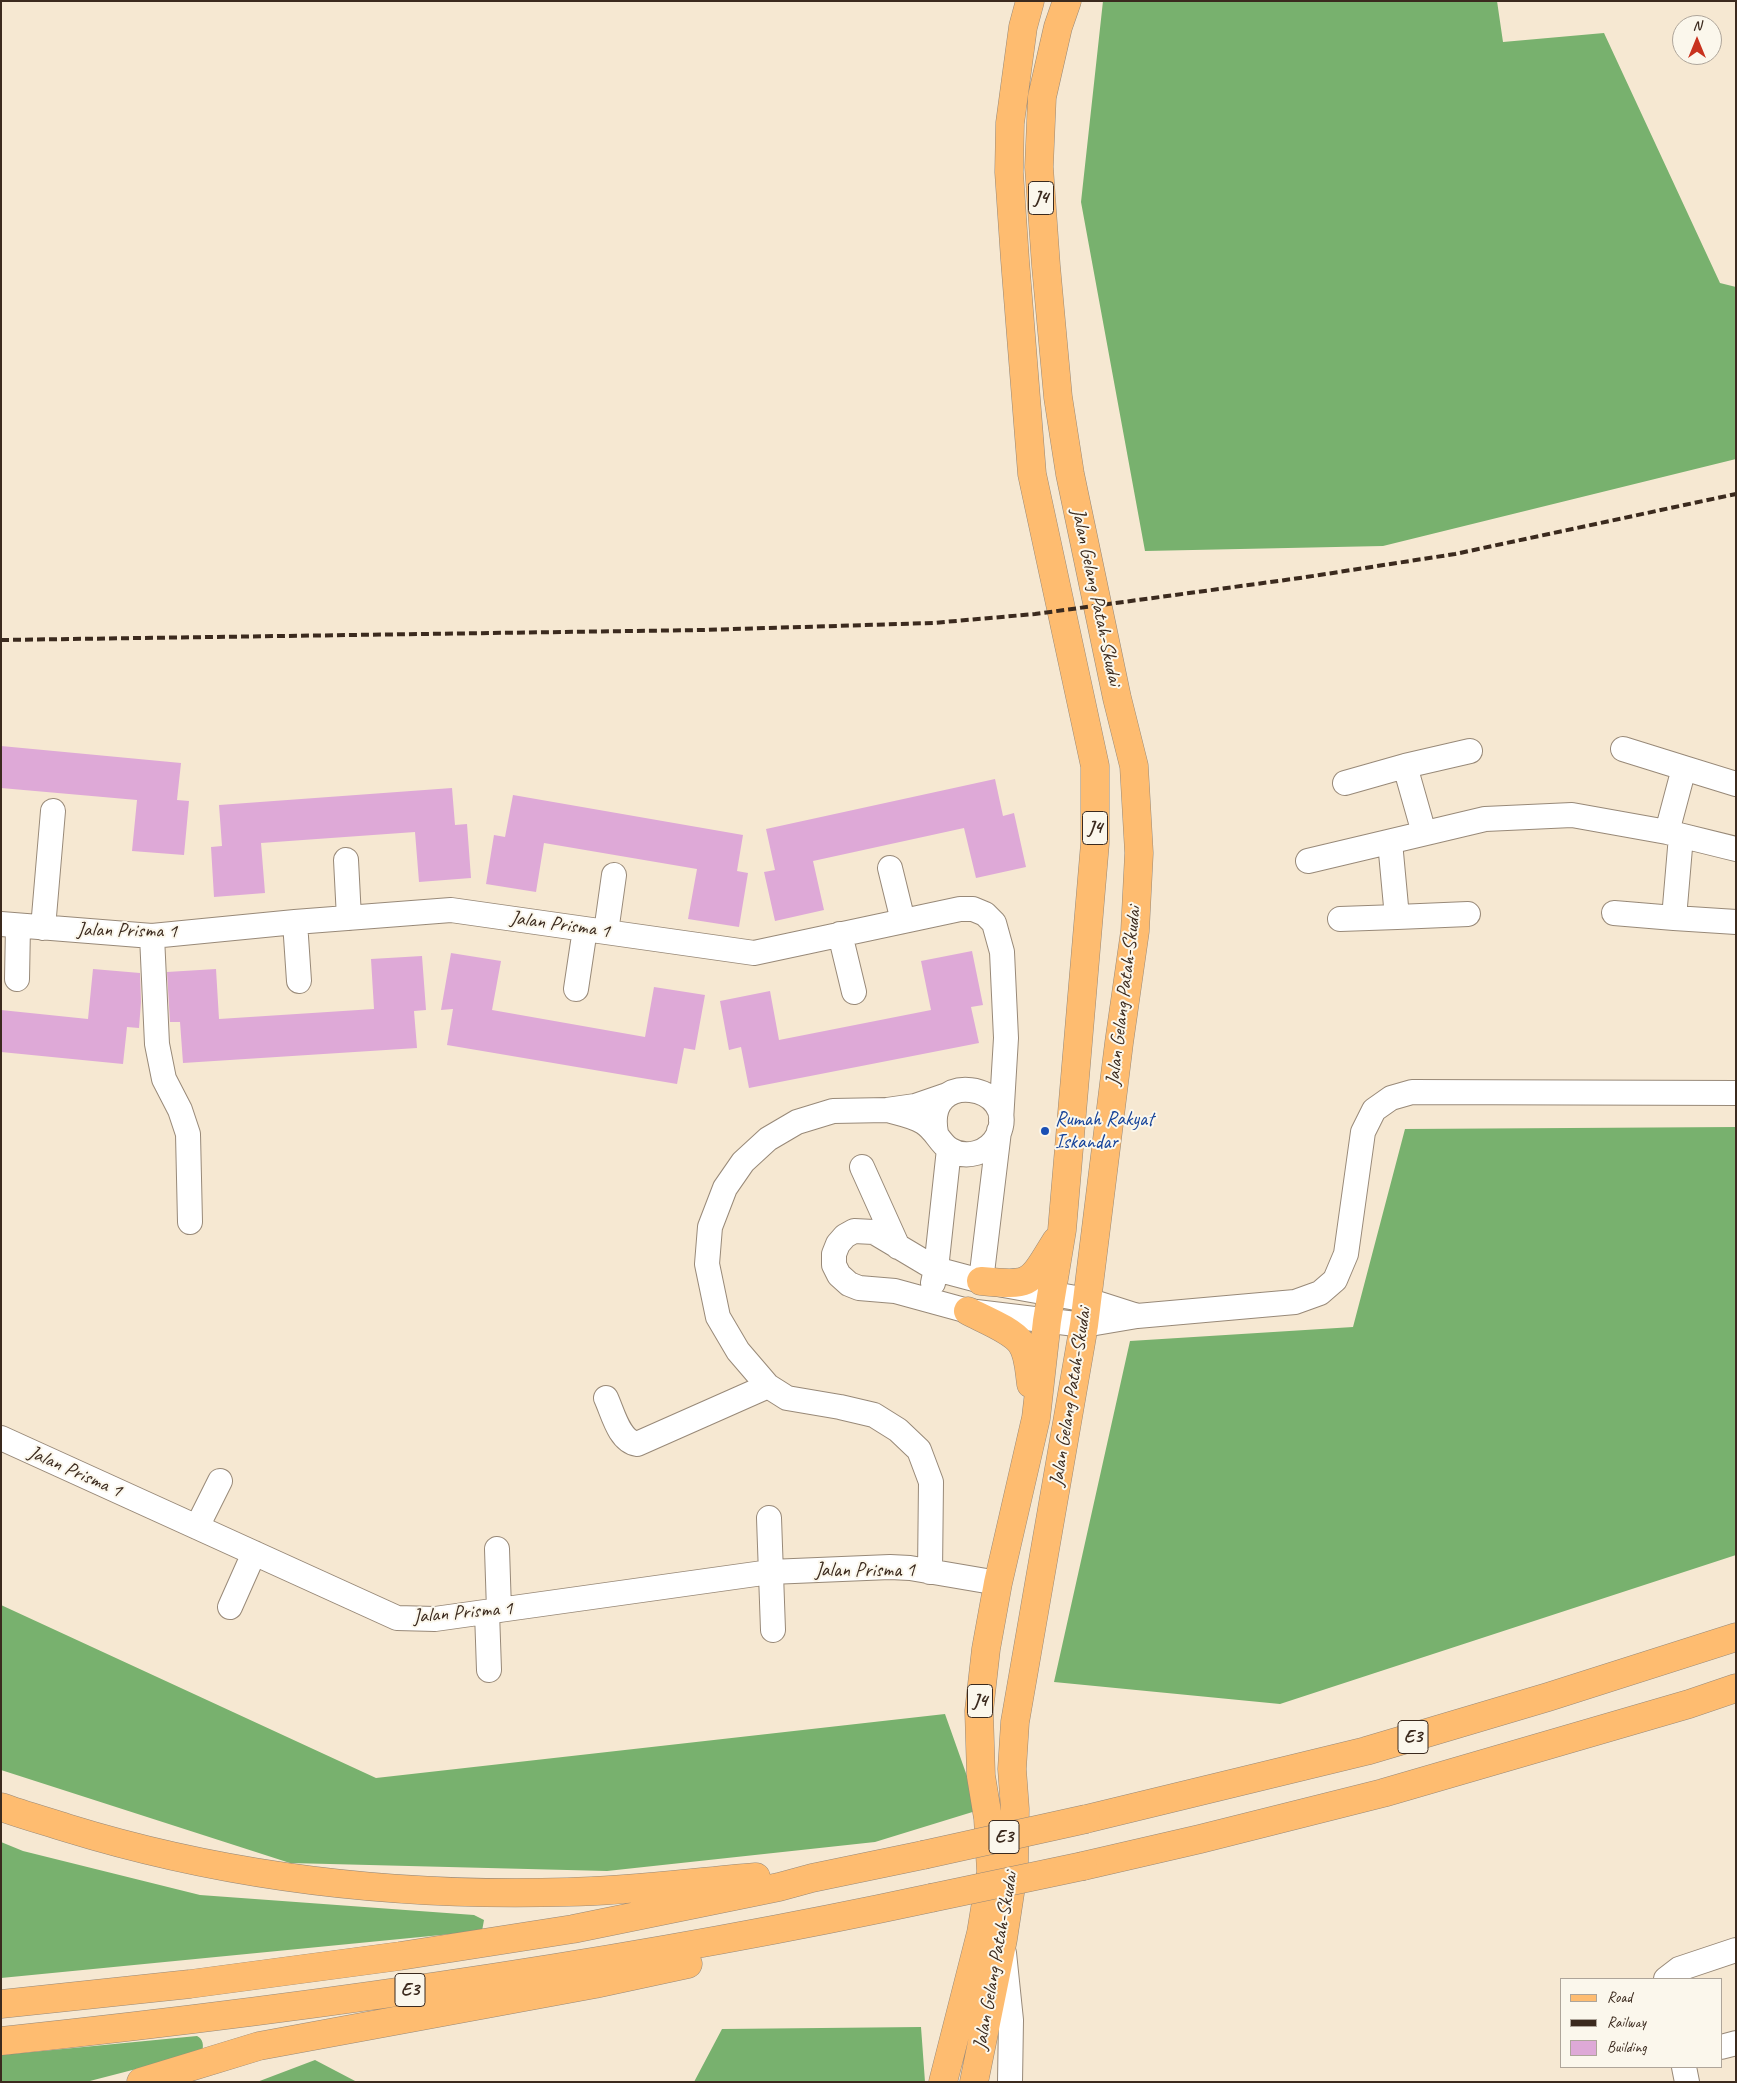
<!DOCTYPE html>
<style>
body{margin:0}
#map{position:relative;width:1737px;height:2083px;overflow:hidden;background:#f6e8d2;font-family:Caveat,sans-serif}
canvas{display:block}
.frame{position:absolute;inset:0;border:2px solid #3b2a1e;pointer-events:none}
.legend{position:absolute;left:1560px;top:1978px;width:162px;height:90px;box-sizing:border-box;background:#fbf7ec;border:1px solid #aea59a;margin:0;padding:6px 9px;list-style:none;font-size:15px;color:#3b2a1e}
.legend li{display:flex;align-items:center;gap:10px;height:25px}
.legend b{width:25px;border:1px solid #aea59a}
.north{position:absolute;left:1672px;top:15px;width:50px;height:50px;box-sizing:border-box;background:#fbf7ec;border:1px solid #aea59a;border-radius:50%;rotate:0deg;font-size:14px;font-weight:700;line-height:20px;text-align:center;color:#3b2a1e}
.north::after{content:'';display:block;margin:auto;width:18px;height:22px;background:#c8321e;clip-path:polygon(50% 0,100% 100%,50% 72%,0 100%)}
</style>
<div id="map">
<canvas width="1737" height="2083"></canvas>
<div class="frame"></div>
<ul class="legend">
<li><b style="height:6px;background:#febc70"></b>Road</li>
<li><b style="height:6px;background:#3b2a1e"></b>Railway</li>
<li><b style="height:14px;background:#dea9d7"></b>Building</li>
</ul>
<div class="north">N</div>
</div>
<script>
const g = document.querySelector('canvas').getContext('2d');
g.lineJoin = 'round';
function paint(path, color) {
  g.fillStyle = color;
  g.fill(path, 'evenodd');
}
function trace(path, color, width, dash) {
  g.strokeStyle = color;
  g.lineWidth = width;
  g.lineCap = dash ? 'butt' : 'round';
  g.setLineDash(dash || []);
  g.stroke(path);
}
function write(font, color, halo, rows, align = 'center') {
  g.font = font + ' Caveat,sans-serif';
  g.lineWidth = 4;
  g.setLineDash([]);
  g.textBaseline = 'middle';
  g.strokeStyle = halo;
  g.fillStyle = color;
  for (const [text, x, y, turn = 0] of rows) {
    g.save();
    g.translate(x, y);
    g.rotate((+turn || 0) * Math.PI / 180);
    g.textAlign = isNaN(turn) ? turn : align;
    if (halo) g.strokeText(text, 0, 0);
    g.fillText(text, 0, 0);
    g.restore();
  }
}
paint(new Path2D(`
 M1103 1H1497L1503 42 1604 33 1720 283 1736 287V459L1383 546 1145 551 1081 202Z
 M1736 1127V1555L1280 1704 1054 1682 1130 1341 1353 1327 1405 1129Z
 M1 1605 376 1778 945 1714 979 1810 875 1842 607 1871 290 1863 1 1770Z
 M1 1842 23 1851 200 1895 474 1915 484 1920 482 1931 1 1978Z
 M921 2027 925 2082H694L722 2029Z
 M197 2036C203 2039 204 2045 202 2052L86 2082H1V2055Z
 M315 2060 357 2082H257Z`), '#78b16e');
paint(new Path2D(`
 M1 746 181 763 177 800 189 801 184 855 132 851 137 800 1 788Z
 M995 779 1003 816 1014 813 1026 867 976 878 964 828 813 861 824 910 775 921 764 872 775 870 766 829Z
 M452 788 455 825 467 824 471 878 419 882 415 832 261 843 265 893 214 897 211 847 222 846 219 805Z
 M513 795 743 835 737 871 748 873 739 927 688 919 697 869 544 843 536 892 486 884 494 835 505 837Z
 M972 951 983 1005 971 1007 979 1043 749 1088 741 1047 729 1050 720 1001 770 991 779 1040 931 1010 921 961Z
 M451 953 501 961 492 1010 645 1037 654 987 705 995 695 1050 684 1048 677 1084 447 1045 453 1009 441 1010Z
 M422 956 426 1010 414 1011 417 1048 183 1063 180 1022H170L167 972 216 969 219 1019 374 1009 371 959Z
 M93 969 140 973 141 1002 139 1028 127 1027 123 1064 1 1052V1010L88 1019Z`), '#dea9d7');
const minor = new Path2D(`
 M1623 749 1684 768
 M1345 783 1405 766
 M1667 832 1684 768 1736 784
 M1424 833 1405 766 1470 751
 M1390 842 1397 917 1468 914
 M346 860 349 918
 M1308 861 1485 819 1572 815 1667 832 1736 849
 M890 868 903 921
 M1614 913 1674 918 1681 836
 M1674 918 1736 922
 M1340 919 1397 917
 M295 922 299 981
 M1 924 152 936 295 922 451 910 754 953 960 909H973L985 914 994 923 1002 952 1006 1038 1001 1121
 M43 928 53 811
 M606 932 614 875
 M840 934 854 992
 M152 936 157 1044 164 1079 180 1110 188 1134 190 1222
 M17 979 18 926
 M576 989 585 929
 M891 1111C902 1114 913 1116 923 1122 935 1129 939 1142 949 1149 966 1160 989 1153 998 1135 1021 1084 923 1067 936 1133
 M862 1167 898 1247
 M981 1281 999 1131
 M933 1283 936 1269 949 1149
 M1137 1316 1087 1300 981 1281 936 1269 874 1232 854 1231 845 1236 838 1244 834 1254V1265L839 1275 849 1284 859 1288 895 1291 968 1311 1084 1325 1137 1316 1295 1302 1320 1293 1335 1280 1346 1254 1363 1132 1374 1110 1391 1098 1412 1092 1736 1093
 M606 1398C613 1413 619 1441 637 1444L768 1386
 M1 1438 397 1618 435 1619 770 1572 890 1567 910 1568 998 1583
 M769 1518 773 1630
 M197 1527 220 1481
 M497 1549 499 1610
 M930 1572 931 1482 919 1450 898 1430 874 1415 840 1407 787 1398 768 1386 738 1351 718 1317 707 1264 710 1227 725 1188 743 1162 768 1139 797 1122 833 1111 887 1110 915 1106 947 1095
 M230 1607 254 1553
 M487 1612 489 1670
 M1004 1953 1011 2020 1010 2082
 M1666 1979 1679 1969 1736 1950
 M1721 2047 1736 2043
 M1684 2067 1687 2082`);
const major = new Path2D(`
 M981 1281C1032 1286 1029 1285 1056 1241
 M968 1311C983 1319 1012 1330 1021 1343 1029 1354 1029 1371 1031 1384
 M943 2082 981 1933 991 1872 988 1818 981 1776 979 1711 986 1649 998 1583 1036 1418 1047 1321 1062 1230 1095 843V766L1032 474 1015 260 1009 172 1010 123 1023 27 1030 1
 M974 2082 1003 1939 1014 1867 1015 1809 1012 1769 1015 1722 1084 1325 1119 1043 1135 931 1139 853 1134 766 1117 698 1070 474 1058 397 1046 266 1039 167 1042 97 1058 27 1067 1`);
const highway = new Path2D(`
 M1 1807C23 1815 45 1821 67 1828 229 1878 399 1897 568 1892 631 1891 694 1882 756 1877
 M1086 1819 1366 1751 1548 1697 1736 1637
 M1083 1866 1200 1839 1383 1793 1689 1704 1736 1688
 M1 2004 190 1984 400 1956 573 1929 779 1887 812 1878 923 1855
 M1 2041C313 2008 624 1964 931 1898
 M141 2082 259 2046 595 1984 688 1964`);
trace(minor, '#988978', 26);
trace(major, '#988978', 29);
trace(highway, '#988978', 29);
trace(minor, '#fff', 24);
trace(major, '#febc70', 28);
trace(highway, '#febc70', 28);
trace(new Path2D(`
 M1 640 702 630 933 623 1035 614 1300 578 1455 554 1736 494`), '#3b2a1e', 4, [8, 4]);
const highwayBridge = new Path2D(`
 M923 1855 1086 1819
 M931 1898 1083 1866`);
trace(highwayBridge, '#988978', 29, []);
trace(highwayBridge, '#febc70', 28);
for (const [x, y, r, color] of [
 [1045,1131,5,"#1a4fb4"]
]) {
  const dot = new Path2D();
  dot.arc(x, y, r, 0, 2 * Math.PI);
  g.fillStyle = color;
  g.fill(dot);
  trace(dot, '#fbf7ec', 2);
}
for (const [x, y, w] of [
 [1041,198,25],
 [1095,828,25],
 [980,1701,25],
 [1413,1737,30],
 [1004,1837,30],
 [410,1990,30]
]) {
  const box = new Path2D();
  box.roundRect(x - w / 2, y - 16.5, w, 33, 4);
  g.fillStyle = '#fbf7ec';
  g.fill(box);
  trace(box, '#3b2a1e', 1);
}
write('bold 19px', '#3b2a1e', null, [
 ["J4",1041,198],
 ["J4",1095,828],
 ["J4",980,1701],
 ["E3",1413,1737],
 ["E3",1004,1837],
 ["E3",410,1990]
]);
write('20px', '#3b2a1e', '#fbf7ec', [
 ["Jalan Gelang Patah-Skudai",1096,597,78],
 ["Jalan Prisma 1",560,925,8],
 ["Jalan Prisma 1",127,931,1],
 ["Jalan Gelang Patah-Skudai",1124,996,-83],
 ["Jalan Gelang Patah-Skudai",1071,1397,-81],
 ["Jalan Prisma 1",75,1472,24],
 ["Jalan Prisma 1",865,1571],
 ["Jalan Prisma 1",463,1613,-5],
 ["Jalan Gelang Patah-Skudai",996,1961,-80]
]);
write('20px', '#164399', '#fbf7ec', [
 ["Rumah Rakyat",1055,1120],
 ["Iskandar",1055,1143]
], 'left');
</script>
